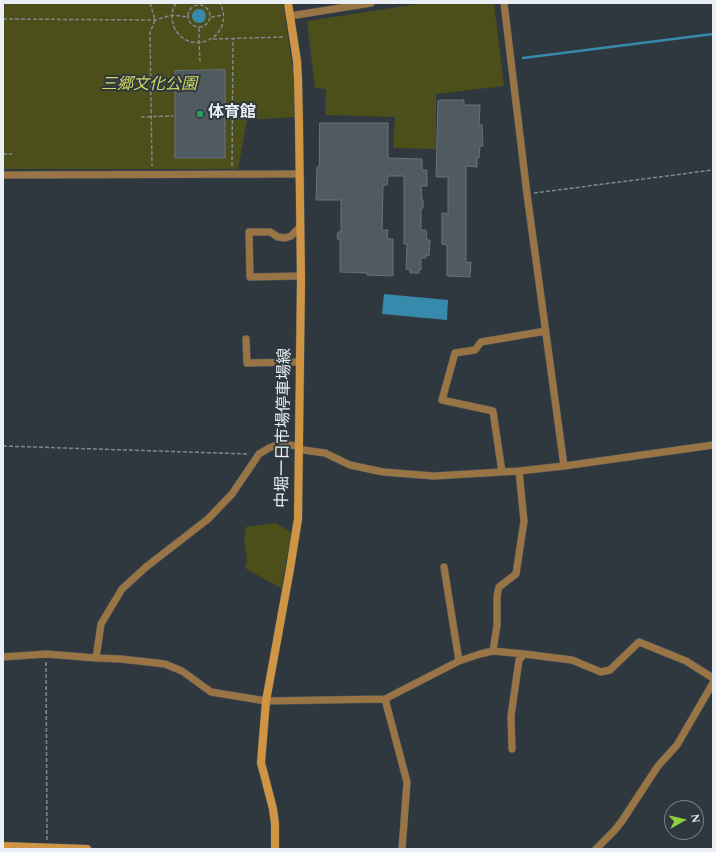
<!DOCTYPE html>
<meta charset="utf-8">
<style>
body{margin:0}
#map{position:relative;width:716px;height:852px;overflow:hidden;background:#2e383e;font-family:Spectral,serif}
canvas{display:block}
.frame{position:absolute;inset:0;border:4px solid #e9eff4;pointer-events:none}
.north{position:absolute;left:664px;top:800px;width:40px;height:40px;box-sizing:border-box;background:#2e383e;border:1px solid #798187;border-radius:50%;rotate:82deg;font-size:11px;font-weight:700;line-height:16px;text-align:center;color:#e9eff4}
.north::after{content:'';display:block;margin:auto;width:14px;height:18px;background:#8fcd41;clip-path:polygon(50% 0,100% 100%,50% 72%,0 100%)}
</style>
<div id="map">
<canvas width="716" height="852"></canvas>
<div class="frame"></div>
<div class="north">N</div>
</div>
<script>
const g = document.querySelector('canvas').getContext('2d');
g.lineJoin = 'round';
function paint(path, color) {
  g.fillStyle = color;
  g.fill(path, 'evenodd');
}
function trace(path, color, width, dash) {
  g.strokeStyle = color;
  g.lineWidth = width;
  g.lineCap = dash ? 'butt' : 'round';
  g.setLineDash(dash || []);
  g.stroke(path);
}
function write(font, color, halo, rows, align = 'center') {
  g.font = font + ' Spectral,"Noto Sans JP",serif';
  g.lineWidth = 4;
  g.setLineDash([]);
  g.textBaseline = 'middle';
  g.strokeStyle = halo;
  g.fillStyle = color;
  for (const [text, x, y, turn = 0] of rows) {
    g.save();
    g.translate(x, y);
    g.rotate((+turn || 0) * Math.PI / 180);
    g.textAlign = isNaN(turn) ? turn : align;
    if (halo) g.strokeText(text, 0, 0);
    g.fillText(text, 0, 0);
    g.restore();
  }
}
paint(new Path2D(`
 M5 3H283L294 78 295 117 247 120 238 169H3V16Z
 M424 3H494L504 86 436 94V149L393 148 395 117 325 115 326 89 315 88 307 21Z
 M276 523 292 533 281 588 245 568 247 558 244 539 246 527Z`), '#4d4f1a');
paint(new Path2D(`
 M192 16a7 7 0 1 1 14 0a7 7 0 1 1-14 0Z
 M384 294 448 300 447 320 382 314Z`), '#378aab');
trace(new Path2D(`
 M523 58 713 34`), '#378aab', 2.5);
const building = new Path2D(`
 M225 70V158H175V71Z
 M441 100H464V105H480L479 125H482L483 146H480L479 158 477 157V167L466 166V263L471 262 470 277 447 276V245L442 244V213L448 214V177H436L438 101H441Z
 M320 123H388V158L422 159V170H427V186H421L422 200H423V208L421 209V230H426L427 240H430L429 256 426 255V258H421V270L419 269V273H410V270L406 269 407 244H404V176H388L387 185H383L382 230H388L387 239H393V276L367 275V273L340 272V239H337L338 232H341V200H316L317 167 319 166Z`);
paint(building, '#505a61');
trace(building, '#68727a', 1);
const street = new Path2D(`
 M504 3 527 194 564 466
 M290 16 371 3
 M3 175 299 174
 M300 227 291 236 285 238 278 237 270 232H249L250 277 301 276
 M246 339 247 363 300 362
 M299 450H303L325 453 350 465 383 472 434 476 519 471 564 466 713 445
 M502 472 493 411 442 400 455 353 475 350 481 342 546 331
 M444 567 459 661
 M493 651 497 625V596L499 587 516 574 524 521 519 471
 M3 657 46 654 96 658 121 659 165 664 182 671 211 692 266 701 385 699 459 661 480 654 493 651 524 654 572 660 601 672 610 670 639 642 686 661 713 678
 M96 658 101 624 122 589 146 567 208 519 232 494 259 454 269 448 279 444 299 446
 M385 699 407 782 402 849
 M512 749 511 716 519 660 524 654
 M596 849 614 831 622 821 658 766 677 745 713 683`);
const secondary = new Path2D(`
 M3 846 87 849
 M275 849V824L273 809 264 774 261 763 266 701 290 569 298 519 301 280 299 124 298 79 297 61 288 3`);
trace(street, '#4c555b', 8);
trace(secondary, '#4c555b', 9);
trace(new Path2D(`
 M150 3 155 20 150 33 152 166
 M176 3C171 11 171 19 174 27 189 59 237 37 220 3
 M188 16a11 11 0 1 1 22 0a11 11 0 1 1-22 0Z
 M211 17 224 15
 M3 19 155 20 172 15 188 17
 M199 28V43L200 61
 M213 39 285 37
 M141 117 173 116
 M3 154H12
 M232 166 233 38
 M534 193 713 170
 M3 446 249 454
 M46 662 47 840`), '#80888e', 1.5, [4, 2]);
trace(street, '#997444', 7);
trace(secondary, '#d09544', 8);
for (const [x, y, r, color] of [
 [200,114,4,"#2e9e5b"]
]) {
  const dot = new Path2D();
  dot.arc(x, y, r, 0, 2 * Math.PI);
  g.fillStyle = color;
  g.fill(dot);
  trace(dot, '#2e383e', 1.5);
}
write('italic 16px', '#d2d95e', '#2e383e', [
 ["三郷文化公園",149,86]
]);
write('bold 16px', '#e9eff4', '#2e383e', [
 ["体育館",208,114]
], 'left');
write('16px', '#e9eff4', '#2e383e', [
 ["中堀一日市場停車場線",285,428,-89]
]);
</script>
